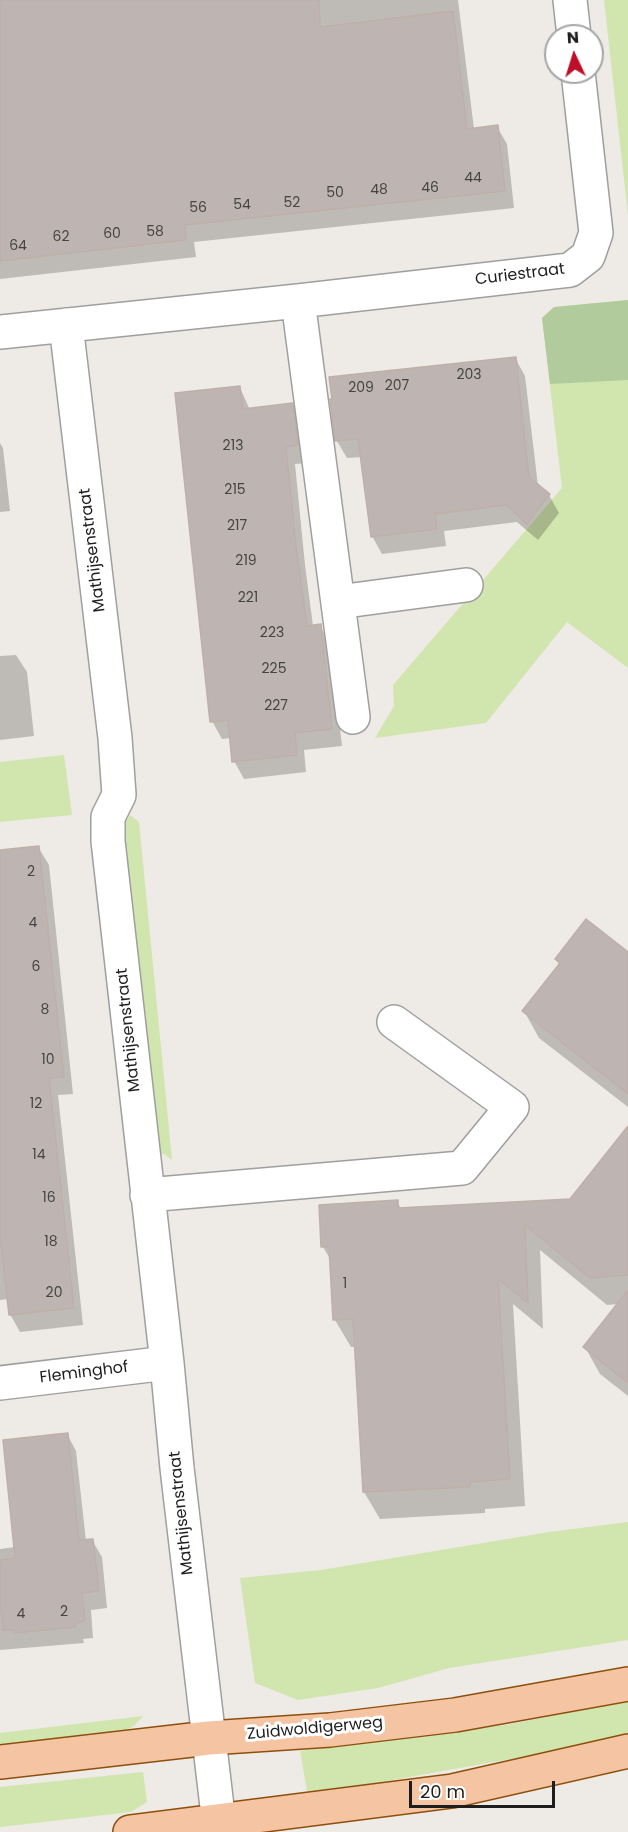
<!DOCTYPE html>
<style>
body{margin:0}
#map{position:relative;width:628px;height:1832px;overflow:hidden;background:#eeeae5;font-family:Poppins,sans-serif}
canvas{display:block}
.north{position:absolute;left:544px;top:24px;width:60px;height:60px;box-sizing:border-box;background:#fff;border:2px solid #a5a5a5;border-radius:50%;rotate:356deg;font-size:16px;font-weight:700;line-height:24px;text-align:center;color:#1e1e1e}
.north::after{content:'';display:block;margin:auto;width:21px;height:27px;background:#bd0f29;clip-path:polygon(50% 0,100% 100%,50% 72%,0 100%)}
.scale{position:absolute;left:409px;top:1781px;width:146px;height:27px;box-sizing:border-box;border:3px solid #1e1e1e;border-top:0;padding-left:8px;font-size:18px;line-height:21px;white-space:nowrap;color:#1e1e1e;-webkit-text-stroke:4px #fff;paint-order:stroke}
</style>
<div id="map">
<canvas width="628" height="1832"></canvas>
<div class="north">N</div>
<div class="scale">20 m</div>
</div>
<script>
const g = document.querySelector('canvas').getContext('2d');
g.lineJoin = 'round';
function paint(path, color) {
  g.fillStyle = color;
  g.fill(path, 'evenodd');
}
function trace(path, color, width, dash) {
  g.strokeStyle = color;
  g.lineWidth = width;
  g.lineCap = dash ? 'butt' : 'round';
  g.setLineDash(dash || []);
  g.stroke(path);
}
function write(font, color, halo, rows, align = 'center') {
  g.font = font + ' Poppins,sans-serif';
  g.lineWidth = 6;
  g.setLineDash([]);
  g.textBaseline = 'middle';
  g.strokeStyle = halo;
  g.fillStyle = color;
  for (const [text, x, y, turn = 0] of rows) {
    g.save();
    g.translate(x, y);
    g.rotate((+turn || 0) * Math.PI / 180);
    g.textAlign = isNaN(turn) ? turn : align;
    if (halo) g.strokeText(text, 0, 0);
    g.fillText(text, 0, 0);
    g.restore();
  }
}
paint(new Path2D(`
 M604 0H628V215Z
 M628 300V668L567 622 486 723 375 738 394 706 393 685 562 488 542 318 554 307Z
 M64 755 72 815 0 822V762Z
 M130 815 139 822 172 1160 164 1154H158L124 825Z
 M628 1522V1640L449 1668 378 1688 298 1700 255 1683 240 1578 321 1570 549 1532Z
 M628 1701V1735L589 1745 342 1789 307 1791 300 1751 506 1725Z
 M143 1716 135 1725 118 1736 0 1751V1733Z
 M143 1772 147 1802 131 1812 0 1827V1787Z`), '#d1e5ae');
paint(new Path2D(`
 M628 300V380L550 384 542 318 554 307Z`), '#b1cb9d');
paint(new Path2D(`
 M0 0H458L474 129 497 127 507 144 514 208 194 242 196 257 0 279Z
 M515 358 525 376 538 486 549 495 559 513 538 540 517 522 444 531 446 546 382 554 372 536 362 457 347 458 337 441 332 401Z
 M240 388 250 410 292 405 302 423 307 463 295 464 305 565 313 626H320L330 643 342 746 304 750 306 772 244 779 234 761 231 738 222 739 212 721Z
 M0 443 3 448 10 511 0 512Z
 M16 655 27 672 34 736 0 740V656Z
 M38 847 49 865 73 1094 58 1095 83 1325 20 1332 10 1314 8 1299 0 1300V852Z
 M628 954V1107L539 1038 524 1011 560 966 556 959Z
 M628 1129V1396L600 1374 585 1347 619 1304 607 1305 540 1250 543 1329 513 1304 525 1506 485 1509V1513L380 1519 364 1492 356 1347H351L335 1320 332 1262 323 1247 397 1201 401 1209 571 1201Z
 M67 1434 76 1451 86 1541 92 1540 102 1557 107 1608 91 1610 93 1638 83 1639 84 1643 0 1650V1549L15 1547Z`), '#0003');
const building = new Path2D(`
 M0 0H319L320 27 453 11 467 129 498 125 505 191 185 225 186 240 0 261Z
 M516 357 529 477 550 494 527 524 506 505 435 514 437 529 371 537 358 439 335 441 330 399H332L329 377Z
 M240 386 243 409 293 403 298 445 286 447 296 546 307 626 321 624 332 729 295 733 297 755 232 762 228 720 210 722 175 393Z
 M39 846 64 1077 49 1078 74 1308 9 1315 0 1237V850Z
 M586 919 628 952V1094L522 1011 560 963 555 959Z
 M628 1126V1275L590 1278 525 1225 528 1303 498 1279 510 1479 470 1482V1487L363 1492 353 1319 333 1320 329 1247H321L319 1205 398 1200V1208L570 1199Z
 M628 1290V1383L583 1347Z
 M68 1433 79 1540 93 1539 99 1591 82 1593 85 1621 75 1623 76 1627 14 1633 13 1630H3L0 1600V1560L15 1558 3 1440Z`);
paint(building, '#beb5b2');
trace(building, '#bfafa8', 1.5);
const minor = new Path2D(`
 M570 0 574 36
 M298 301 353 717
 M66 325 115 738 119 795 108 817V841L167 1363 177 1468 220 1832
 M0 332 298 301 570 270 588 256 596 233 578 72
 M338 602 466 585
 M147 1195 462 1168 512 1107 394 1022
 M0 1383 167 1363`);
const major = new Path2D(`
 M0 1762 209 1738 330 1730 455 1715 628 1684
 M130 1832 452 1791 628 1751`);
trace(minor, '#9f9f9f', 36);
trace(major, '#8d4f0b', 36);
trace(minor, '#fff', 33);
trace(major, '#f5c5a3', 33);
write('14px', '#464443', null, [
 ["44",473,178],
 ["46",430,188],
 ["48",379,190],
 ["50",335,193],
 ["52",292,203],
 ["54",242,205],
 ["56",198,208],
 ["58",155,232],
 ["60",112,234],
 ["62",61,237],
 ["64",18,246],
 ["203",469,375],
 ["207",397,386],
 ["209",361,388],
 ["213",233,446],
 ["215",235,490],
 ["217",237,526],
 ["219",246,561],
 ["221",248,598],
 ["223",272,633],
 ["225",274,669],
 ["227",276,706],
 ["2",31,872],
 ["4",33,923],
 ["6",36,967],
 ["8",45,1010],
 ["10",48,1060],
 ["12",36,1104],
 ["14",39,1155],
 ["16",49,1198],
 ["18",51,1242],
 ["1",345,1284],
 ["20",54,1293],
 ["2",64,1612],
 ["4",21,1614]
]);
write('16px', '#1e1e1e', '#fff', [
 ["Curiestraat",520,275,-7],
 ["Mathijsenstraat",93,550,-97],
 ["Mathijsenstraat",129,1030,-96],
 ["Fleminghof",84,1373,-7],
 ["Mathijsenstraat",182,1513,-96],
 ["Zuidwoldigerweg",315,1729,-5]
]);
</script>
